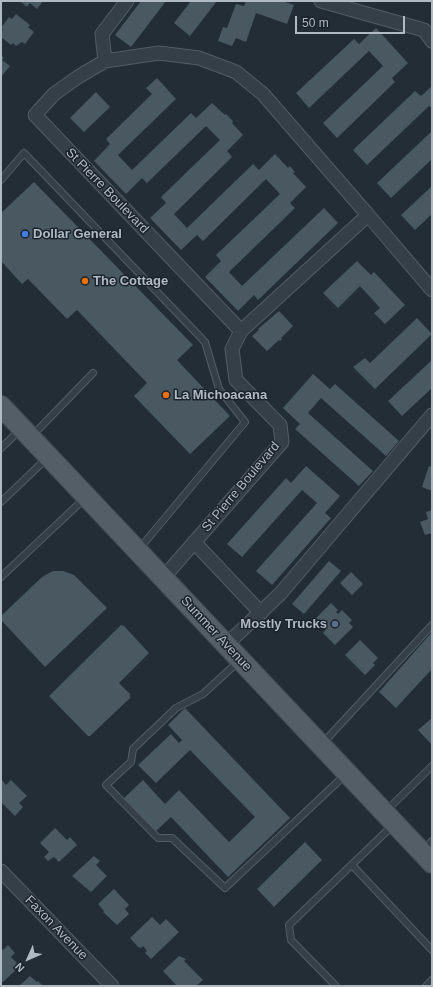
<!DOCTYPE html>
<style>
body{margin:0}
#map{position:relative;width:433px;height:987px;overflow:hidden;background:#222d36;font-family:Arial,sans-serif}
canvas{display:block}
.frame{position:absolute;inset:0;border:2px solid #b0bac3;pointer-events:none}
.north{position:absolute;left:8px;top:939px;width:40px;height:40px;-webkit-text-stroke:3px #1b242c;paint-order:stroke;rotate:225deg;font-size:11px;font-weight:700;line-height:16px;text-align:center;color:#b0bac3}
.north::after{content:'';display:block;margin:auto;width:14px;height:18px;background:#b0bac3;clip-path:polygon(50% 0,100% 100%,50% 72%,0 100%)}
.scale{position:absolute;left:295px;top:16px;width:110px;height:18px;box-sizing:border-box;border:2px solid #b0bac3;border-top:0;padding-left:5px;font-size:12px;line-height:14px;white-space:nowrap;color:#b0bac3;-webkit-text-stroke:3px #1b242c;paint-order:stroke}
</style>
<div id="map">
<canvas width="433" height="987"></canvas>
<div class="frame"></div>
<div class="north">N</div>
<div class="scale">50 m</div>
</div>
<script>
const g = document.querySelector('canvas').getContext('2d');
g.lineJoin = 'round';
function paint(path, color) {
  g.fillStyle = color;
  g.fill(path, 'evenodd');
}
function trace(path, color, width, dash) {
  g.strokeStyle = color;
  g.lineWidth = width;
  g.lineCap = dash ? 'butt' : 'round';
  g.setLineDash(dash || []);
  g.stroke(path);
}
function write(font, color, halo, rows, align = 'center') {
  g.font = font + ' Arial,sans-serif';
  g.lineWidth = 3;
  g.setLineDash([]);
  g.textBaseline = 'middle';
  g.strokeStyle = halo;
  g.fillStyle = color;
  for (const [text, x, y, turn = 0] of rows) {
    g.save();
    g.translate(x, y);
    g.rotate((+turn || 0) * Math.PI / 180);
    g.textAlign = isNaN(turn) ? turn : align;
    if (halo) g.strokeText(text, 0, 0);
    g.fillText(text, 0, 0);
    g.restore();
  }
}
paint(new Path2D(`
 M22 1H43L37 9 30 3 27 7 21 2Z
 M141 1H166L131 47 115 35Z
 M191 1H217L190 36 174 23Z
 M246 1H282L294 5 287 24 256 13 246 42 236 38 232 46 218 41 223 27 227 28 236 4 244 6Z
 M16 14 30 25 28 27 34 32 25 44 22 42 16 46 13 43 11 45 1 37V33L3 29 1 28 3 25 9 17 12 19Z
 M376 28 408 63 392 78 395 82 337 138 323 123 383 66 369 51 309 108 296 93 354 39 359 44Z
 M1 55 4 58 2 60 10 66 1 77Z
 M157 78 176 99 118 155 132 170 191 113 196 118 212 103 225 115 226 114 233 121 232 123 243 135 227 151 232 157 174 214 187 228 253 164 259 170 275 154 288 168 290 166 295 172 293 173 306 187 290 203 295 208 229 272 242 286 324 208 338 223 258 300 254 295 238 311 205 277 221 261 216 255 280 194 266 179 203 241 197 235 181 250 150 218 166 203 161 197 220 140 206 126 147 183 142 178 126 194 94 161 110 144 106 139 152 94 146 88Z
 M432 86V108L429 106 367 165 353 150 415 91 421 96Z
 M96 92 110 107 84 132 70 118Z
 M432 131V159L391 198 377 183Z
 M34 182 193 345 177 360 230 416 190 454 134 396 147 383 77 310 67 319 28 279 22 284 1 261V213Z
 M432 186V214L415 230 401 215Z
 M357 261 371 275 374 272 405 305 385 324 374 313 380 308 360 286 338 308 323 293Z
 M279 311 293 326 281 338 282 339 280 341 279 340 267 351 252 336 259 330 258 329Z
 M417 318 432 334 375 389 353 367 365 358 370 363Z
 M432 360V388L402 416 388 401Z
 M313 374 330 389 335 384 399 441 386 456 321 398 308 413 373 471 359 486 295 429 300 424 283 408Z
 M306 466 340 496 325 513 331 518 272 585 256 571 317 503 302 490 242 557 227 544 286 478 291 483Z
 M429 466 432 467V491L422 487Z
 M432 510V533L425 535 420 522 428 519 426 512Z
 M329 561 341 571 304 614 292 604Z
 M53 571H63L74 575 107 608 45 667 1 620V616L42 577Z
 M351 572 363 584 352 595 340 583Z
 M331 603 338 610 336 612 338 614 342 610 352 620 349 623 353 627 335 645 323 633 326 629 316 618Z
 M121 625 124 626 149 653 119 683 130 694V698L90 736H88L49 696Z
 M432 632V669L396 708 379 692Z
 M360 640 378 658 373 663 375 665 365 675 345 655Z
 M185 708 290 818 228 877 171 817 156 831 124 798 143 780 165 804 179 790 229 842 255 817 190 750 156 783 138 765 171 734 179 743 182 740 168 725Z
 M432 718V745L418 730Z
 M1 779 6 785 11 780 27 796 19 803 23 807 15 816 1 802Z
 M55 828 67 840 70 837 77 845 59 862 54 857 48 861 44 857 49 852 40 843Z
 M305 842 322 860 274 907 257 889Z
 M94 856 100 861 96 865 107 876 91 892 72 876Z
 M114 889 129 905 125 909 129 914 117 925 103 912 104 911 98 904Z
 M152 917 160 925 166 919 179 932 151 959 145 953 147 951 143 946 141 948 138 947 130 938Z
 M8 945 15 953 11 957 20 966 3 982 1 980V948L3 950Z
 M179 956 186 959 184 961 203 980 196 986H177L163 971Z
 M30 976 37 982 38 981 43 986H19Z`), '#4a5862');
const service = new Path2D(`
 M1 180 24 153 205 342 219 389 245 422 140 548
 M33 435 93 373
 M1 448 20 430
 M1 502 46 459
 M1 577 85 498
 M239 661 203 694 176 708 133 749 131 762 106 785 158 838H172L225 888 346 774
 M323 743 432 625
 M387 810 432 766
 M424 850 432 841
 M352 865 432 950
 M336 986 291 940 289 925 392 826
 M426 986 432 980`);
const minor = new Path2D(`
 M321 1 424 30 432 41
 M105 61 102 34 127 1
 M241 331 35 115 54 94 78 77 105 61 159 53 199 58 236 72 263 94 368 215
 M194 542 261 613
 M163 578 282 442 280 425 236 380 232 349 241 331 368 215 432 290
 M226 645 280 594 432 415
 M1 871 112 986`);
const primary = new Path2D(`
 M1 406 432 863`);
trace(service, '#535d65', 8);
trace(minor, '#535d65', 15);
trace(primary, '#3f4850', 22);
trace(service, '#353f47', 6);
trace(minor, '#353f47', 13);
trace(primary, '#535e67', 20);
for (const [x, y, r, color] of [
 [25,234,4,"#3f7fe0"],
 [85,281,4,"#e8710a"],
 [166,395,4,"#e8710a"],
 [335,624,4,"#5c6f8a"]
]) {
  const dot = new Path2D();
  dot.arc(x, y, r, 0, 2 * Math.PI);
  g.fillStyle = color;
  g.fill(dot);
  trace(dot, '#1b242c', 1.5);
}
write('13px', '#b0bac3', '#1b242c', [
 ["St Pierre Boulevard",107,191,46],
 ["St Pierre Boulevard",241,487,-50],
 ["Summer Avenue",216,634,47],
 ["Faxon Avenue",56,928,46]
]);
write('bold 13px', '#b0bac3', '#1b242c', [
 ["Dollar General",33,234],
 ["The Cottage",93,281],
 ["La Michoacana",174,395],
 ["Mostly Trucks",327,624,"right"]
], 'left');
</script>
